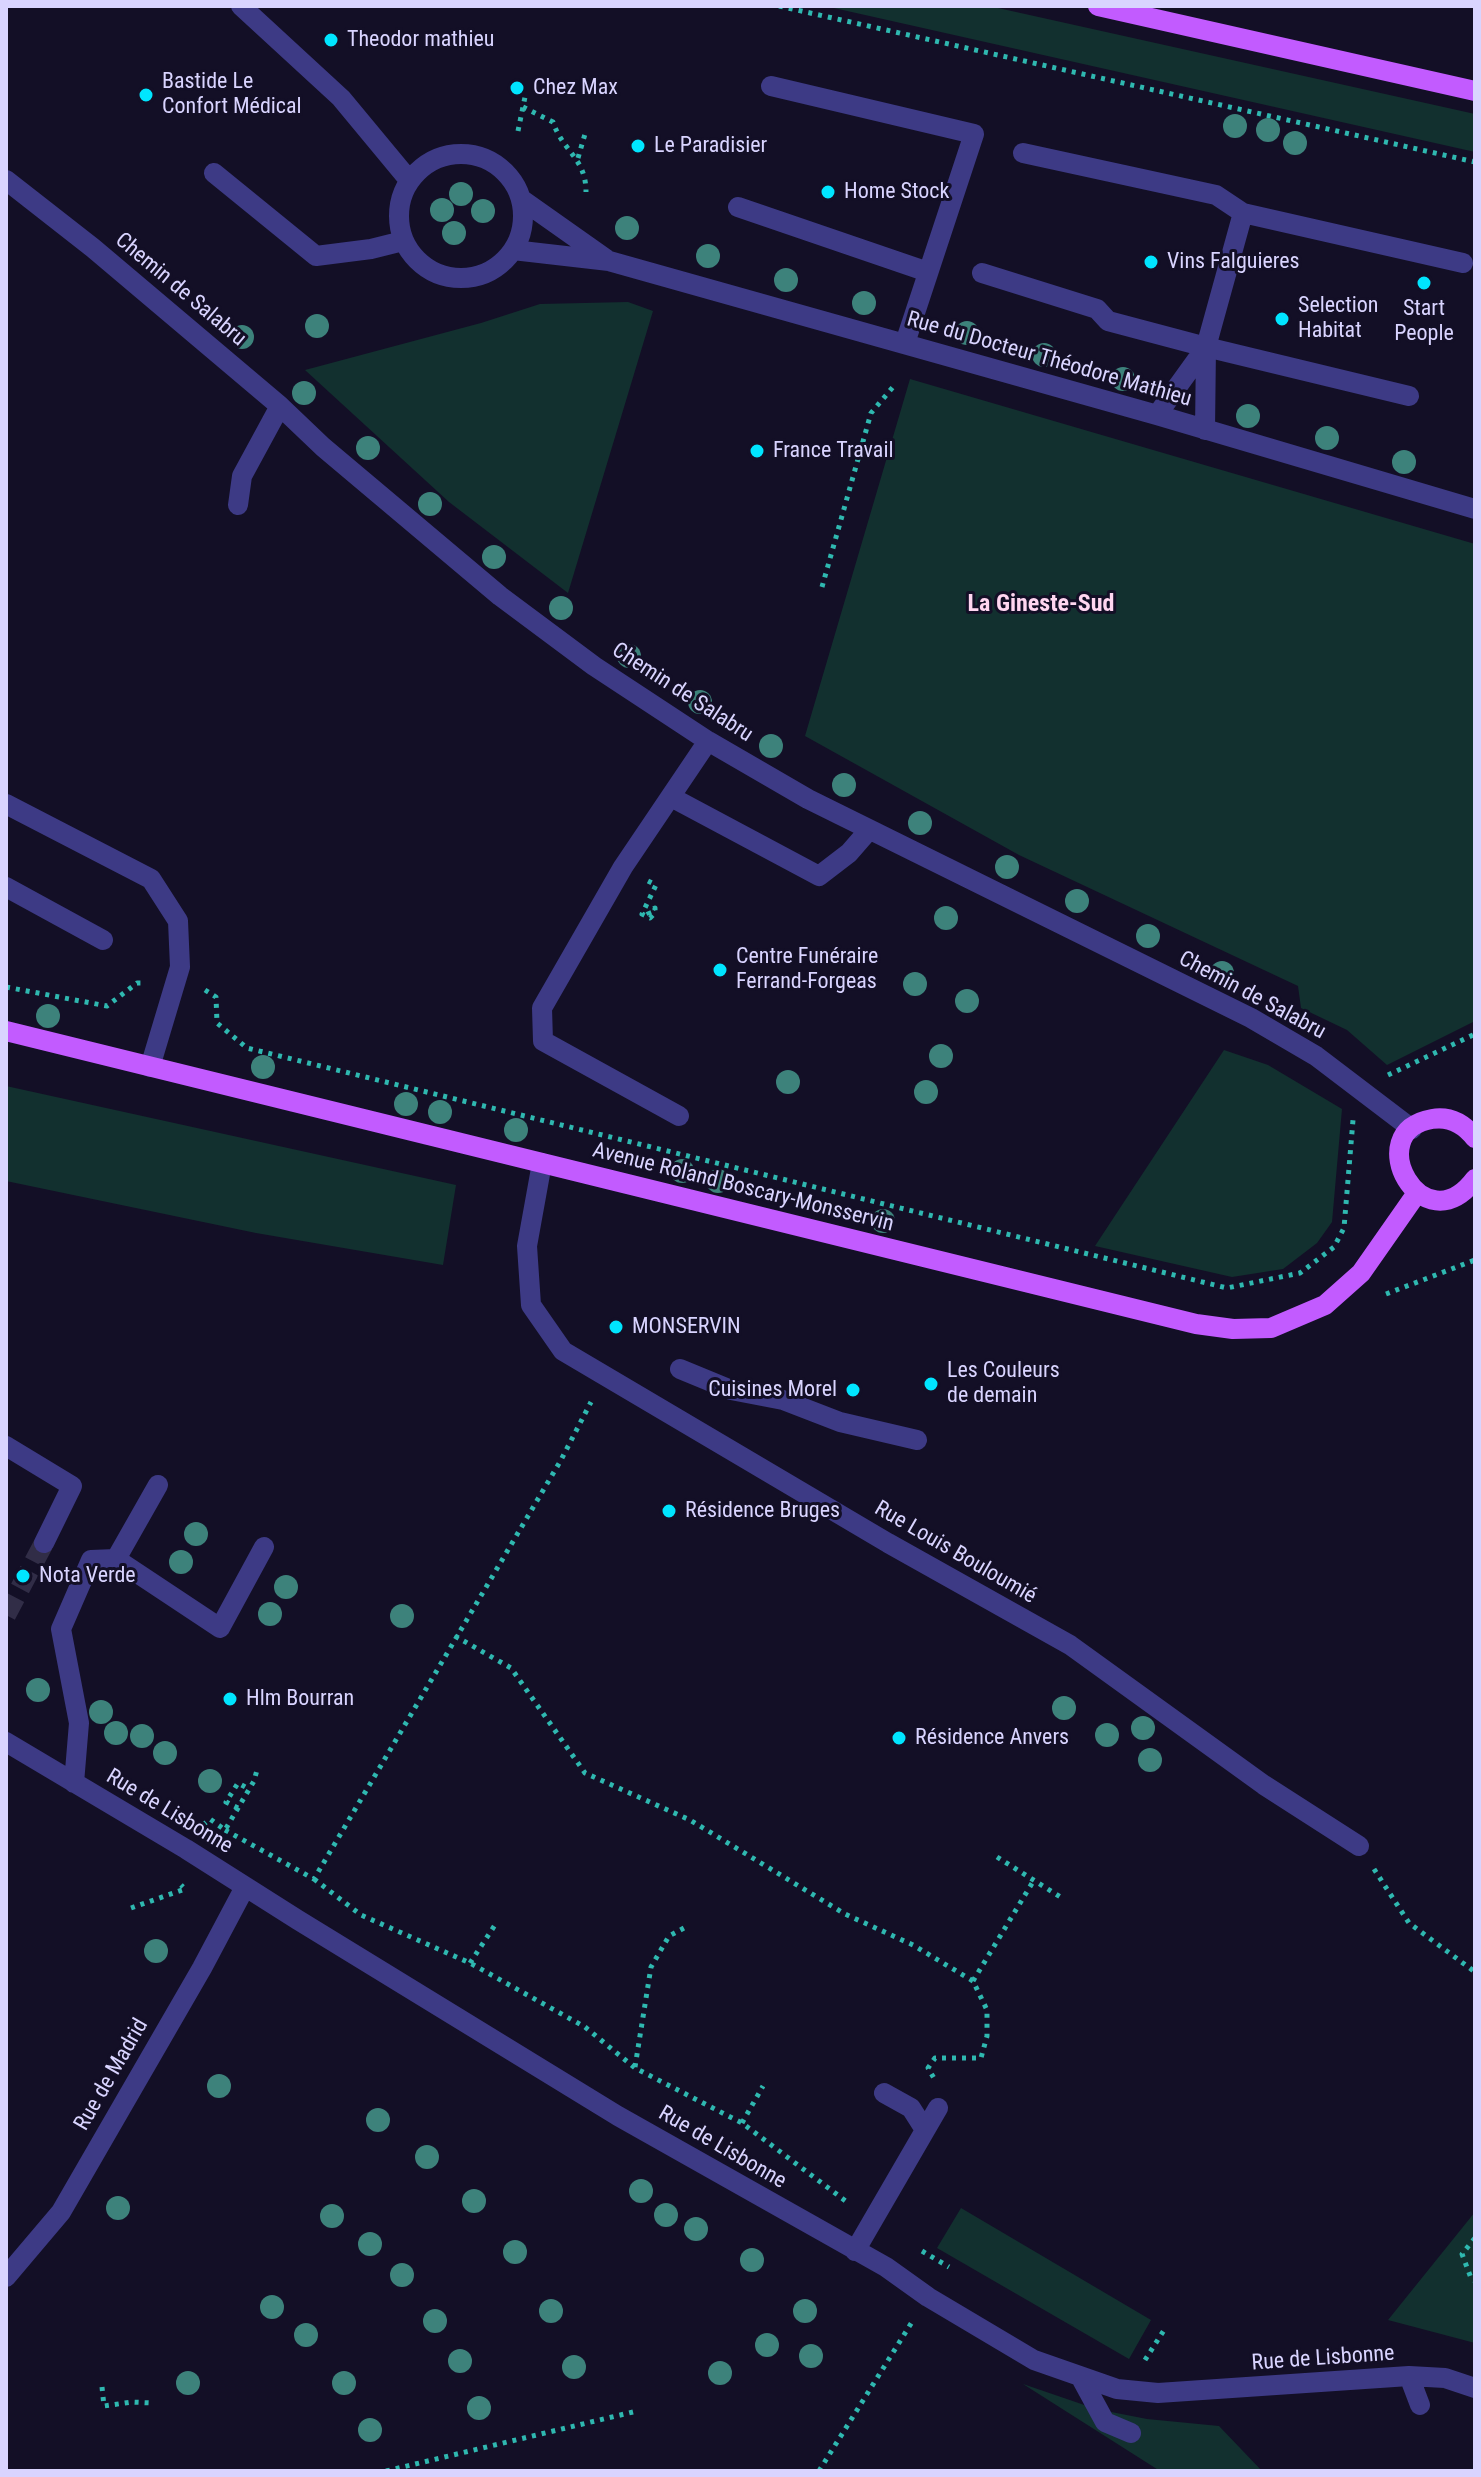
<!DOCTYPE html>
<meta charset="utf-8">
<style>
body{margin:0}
#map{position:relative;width:1481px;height:2477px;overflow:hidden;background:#130f26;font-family:"Roboto Condensed",sans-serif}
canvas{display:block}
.frame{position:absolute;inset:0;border:8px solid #d9d4ff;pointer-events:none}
</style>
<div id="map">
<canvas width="1481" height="2477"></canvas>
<div class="frame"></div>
</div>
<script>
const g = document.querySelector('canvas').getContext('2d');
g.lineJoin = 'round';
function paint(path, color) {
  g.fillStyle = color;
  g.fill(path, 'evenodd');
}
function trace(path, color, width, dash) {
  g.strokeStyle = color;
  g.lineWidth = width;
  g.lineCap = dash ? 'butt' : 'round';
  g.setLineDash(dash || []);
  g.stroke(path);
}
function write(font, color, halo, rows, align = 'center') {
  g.font = font + ' "Roboto Condensed",sans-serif';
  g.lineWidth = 6;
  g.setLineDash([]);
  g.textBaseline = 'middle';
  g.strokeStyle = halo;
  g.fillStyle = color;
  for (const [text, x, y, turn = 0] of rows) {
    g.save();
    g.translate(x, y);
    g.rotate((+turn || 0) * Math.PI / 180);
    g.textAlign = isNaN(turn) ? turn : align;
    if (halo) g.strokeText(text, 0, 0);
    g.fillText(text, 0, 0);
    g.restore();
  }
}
paint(new Path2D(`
 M825 6H989L1475 114V152Z
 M628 302 653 311 568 593 449 502 305 370 481 323 540 304Z
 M910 379 1475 544V1021L1387 1065 1347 1030 1301 1008 1298 986 1019 855 805 736Z
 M1224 1050 1268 1065 1342 1109 1332 1222 1317 1243 1283 1269 1232 1277 1095 1246Z
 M6 1086 456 1185 443 1265 256 1233 6 1181Z
 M961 2208 1151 2320 1129 2359 937 2248Z
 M1475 2212V2343L1388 2320Z
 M1023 2384 1096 2409 1147 2419 1219 2426 1262 2471H1160Z`), '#12302f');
trace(new Path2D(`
 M6 1615 44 1543`), '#312d47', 20, [20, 10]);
trace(new Path2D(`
 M779 6 1475 162
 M523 107 553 122C563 152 586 158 586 192
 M518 131 525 97
 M578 158 585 134
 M822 587 871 413 893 387
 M648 881 656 885 642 914 650 918 655 913V908L648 911 650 916 654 918
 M6 987 107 1006 137 983H143
 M205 990 216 997 217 1023 247 1048 1227 1288 1300 1273 1334 1247 1344 1228 1353 1120
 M1388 1075 1475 1034
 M1386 1294 1475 1260
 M455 1636 511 1668 585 1773 690 1820 845 1914 913 1945 973 1981 987 2010V2036L981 2058H935L928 2068 935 2080
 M238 1808 226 1802 238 1783 249 1789
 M203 1825 210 1819 225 1830 254 1781 257 1770
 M225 1830 314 1879 561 1460 591 1402
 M997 1857 1062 1898
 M1374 1869 1409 1923 1475 1972
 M314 1879 361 1915 470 1963 585 2027 635 2068 742 2123 847 2202
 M131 1908 185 1889 181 1885
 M470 1963 495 1925
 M973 1981 1034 1880
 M635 2067 651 1967 669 1936 684 1928
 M742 2123 763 2086
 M1475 2238 1462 2254 1471 2278 1475 2281
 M922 2251 949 2267
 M1145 2360 1166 2327
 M102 2387 104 2406 132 2402 152 2403
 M386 2471 637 2411
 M819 2471 912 2322`), '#2fb8b0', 5, [4, 6]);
trace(new Path2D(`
 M241 6 341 98 409 180
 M771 86 974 134 905 343
 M1023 153 1216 195 1243 213 1206 347 1157 415
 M399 216a62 62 0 1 1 124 0a62 62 0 1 1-124 0Z
 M214 173 316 256 371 249 403 241
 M6 180 93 248 280 406 323 447 500 596 594 666 708 741 808 799 1251 1018 1316 1056 1412 1129
 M521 199 606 259
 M738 207 928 272
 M1243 213 1463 263
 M513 250 609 261 1157 415 1475 509
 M982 273 1097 309 1108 321 1206 347
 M1205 430 1206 347 1409 396
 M238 505 242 476 280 406
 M671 797 819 876 849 853 869 830
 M6 804 151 879 178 921 180 967 150 1067
 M6 887 103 940
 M679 1116 543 1041 542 1008 623 867 708 741
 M542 1163 527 1246 531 1305 563 1351 888 1543 1070 1645 1264 1785 1359 1846
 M680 1369 731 1390 783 1400 840 1422 917 1440
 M6 1446 72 1486 44 1543
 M116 1559 158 1485
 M6 1742 186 1849 298 1920 618 2116 886 2267 928 2297 1034 2360 1117 2389 1158 2393 1409 2376 1445 2378 1475 2388
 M74 1783 79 1723 61 1629 91 1560 116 1559 220 1628 264 1547
 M884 2093 911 2108 925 2130
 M855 2251 938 2108
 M6 2277 61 2212 202 1968 245 1887
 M1080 2376 1105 2422 1131 2433
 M1409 2376 1420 2405`), '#3d3a85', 20);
trace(new Path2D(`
 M1098 6 1475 91
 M6 1031 1196 1324 1233 1329 1271 1328 1325 1305 1361 1273 1417 1193
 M1475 1138C1464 1124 1450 1116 1432 1119 1359 1131 1423 1248 1475 1179`), '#c25bff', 20);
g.fillStyle = '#3d827b';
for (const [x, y] of [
 [1235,126],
 [1268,130],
 [1295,143],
 [461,194],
 [442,210],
 [483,211],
 [627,228],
 [454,233],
 [708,256],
 [786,280],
 [864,303],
 [317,326],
 [967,333],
 [242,337],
 [1044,355],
 [1123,379],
 [304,393],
 [1248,416],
 [1327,438],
 [368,448],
 [1404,462],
 [430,504],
 [494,557],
 [561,608],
 [629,656],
 [700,702],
 [771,746],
 [844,785],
 [920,823],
 [1007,867],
 [1077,901],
 [946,918],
 [1148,936],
 [1222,973],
 [915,984],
 [967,1001],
 [48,1016],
 [941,1056],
 [263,1067],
 [788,1082],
 [926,1092],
 [406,1104],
 [440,1112],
 [516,1130],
 [682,1171],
 [718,1181],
 [883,1221],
 [196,1534],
 [181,1562],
 [286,1587],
 [270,1614],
 [402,1616],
 [38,1690],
 [1064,1708],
 [101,1712],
 [1143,1728],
 [116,1733],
 [1107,1735],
 [142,1736],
 [165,1753],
 [1150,1760],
 [210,1781],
 [156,1951],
 [219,2086],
 [378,2120],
 [427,2157],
 [641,2191],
 [474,2201],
 [118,2208],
 [666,2215],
 [332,2216],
 [696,2229],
 [370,2244],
 [515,2252],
 [752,2260],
 [402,2275],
 [272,2307],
 [551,2311],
 [805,2311],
 [435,2321],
 [306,2335],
 [767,2345],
 [811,2356],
 [460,2361],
 [574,2367],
 [720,2373],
 [188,2383],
 [344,2383],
 [479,2408],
 [370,2430]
]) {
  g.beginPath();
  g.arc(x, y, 12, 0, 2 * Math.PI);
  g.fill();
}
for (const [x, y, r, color] of [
 [331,40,8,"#00e5ff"],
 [517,88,8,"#00e5ff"],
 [146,95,8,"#00e5ff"],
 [638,146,8,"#00e5ff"],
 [828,192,8,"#00e5ff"],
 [1151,262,8,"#00e5ff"],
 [1424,283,8,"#00e5ff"],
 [1282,319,8,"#00e5ff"],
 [757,451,8,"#00e5ff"],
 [720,970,8,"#00e5ff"],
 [616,1327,8,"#00e5ff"],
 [931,1384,8,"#00e5ff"],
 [853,1390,8,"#00e5ff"],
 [669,1511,8,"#00e5ff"],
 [23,1576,8,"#00e5ff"],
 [230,1699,8,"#00e5ff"],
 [899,1738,8,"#00e5ff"]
]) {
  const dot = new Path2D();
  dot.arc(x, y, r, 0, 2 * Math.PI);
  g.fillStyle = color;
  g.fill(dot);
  trace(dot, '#130f26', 3);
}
write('22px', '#d9d4ff', '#130f26', [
 ["Theodor mathieu",347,40],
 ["Bastide Le",162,82],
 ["Confort Médical",162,107],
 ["Chez Max",533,88],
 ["Le Paradisier",654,146],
 ["Home Stock",844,192],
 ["Vins Falguieres",1167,262],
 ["Selection",1298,306],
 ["Habitat",1298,331],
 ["Start",1424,309,"center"],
 ["People",1424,334,"center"],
 ["France Travail",773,451],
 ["Centre Funéraire",736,957],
 ["Ferrand-Forgeas",736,982],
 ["MONSERVIN",632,1327],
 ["Les Couleurs",947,1371],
 ["de demain",947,1396],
 ["Cuisines Morel",837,1390,"right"],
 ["Résidence Bruges",685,1511],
 ["Nota Verde",39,1576],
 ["Hlm Bourran",246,1699],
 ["Résidence Anvers",915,1738]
], 'left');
write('22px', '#d9d4ff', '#130f26', [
 ["Chemin de Salabru",180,290,40],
 ["Rue du Docteur Théodore Mathieu",1049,360,16],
 ["Chemin de Salabru",682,693,33],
 ["Chemin de Salabru",1252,996,28],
 ["Avenue Roland Boscary-Monsservin",743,1188,14],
 ["Rue Louis Bouloumié",955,1553,30],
 ["Rue de Lisbonne",169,1812,31],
 ["Rue de Madrid",112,2075,-60],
 ["Rue de Lisbonne",722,2148,30],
 ["Rue de Lisbonne",1323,2359,-4]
]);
write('bold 24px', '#ffd6f0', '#130f26', [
 ["La Gineste-Sud",1041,605]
]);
</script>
